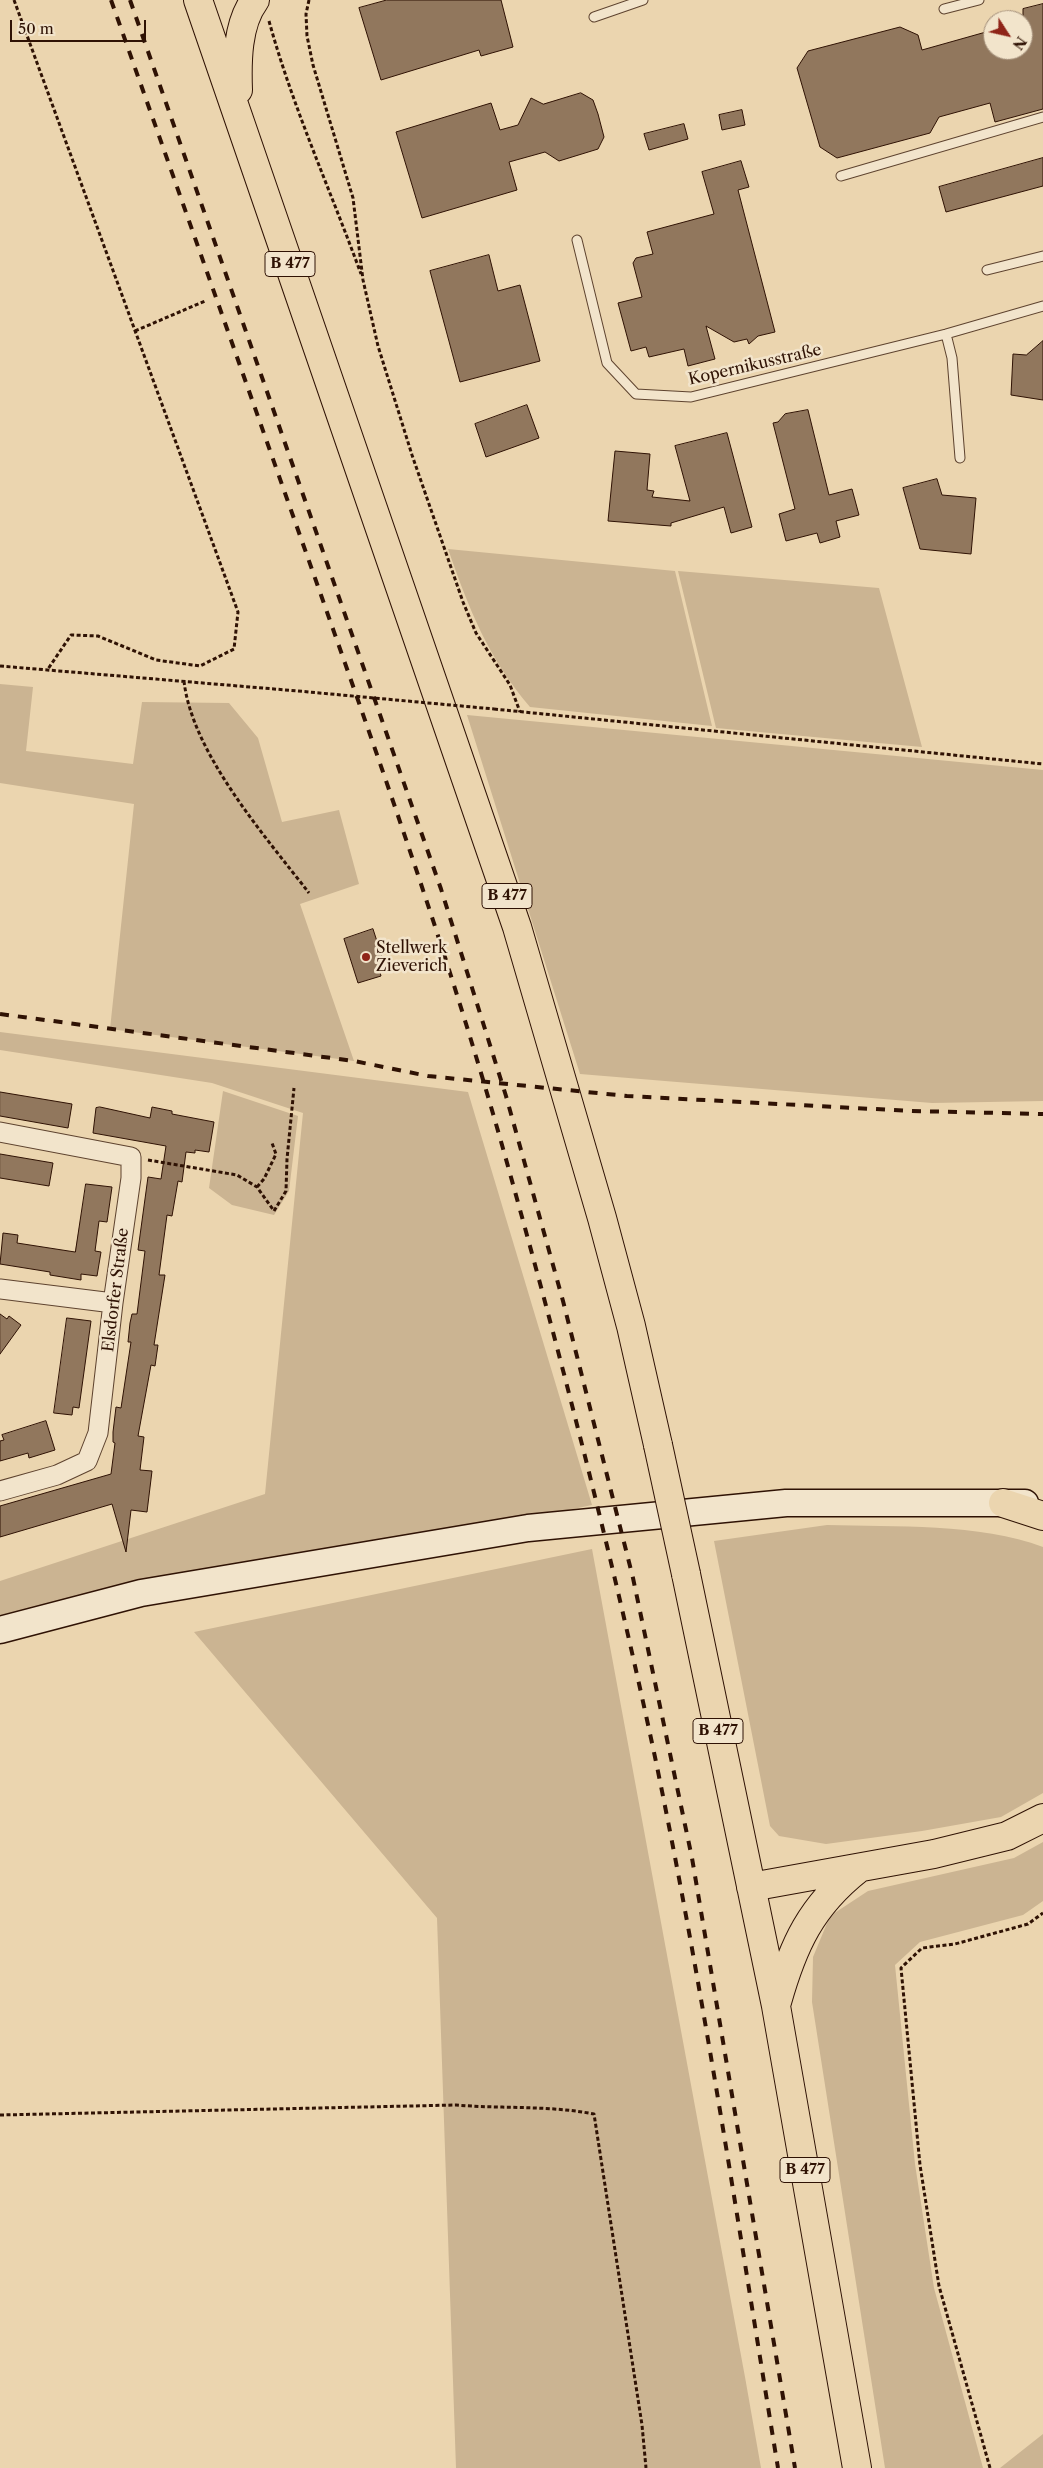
<!DOCTYPE html>
<meta charset="utf-8">
<style>
body{margin:0}
#map{position:relative;width:1043px;height:2468px;overflow:hidden;background:#ebd5af;font-family:"Libre Caslon Text",serif}
canvas{display:block}
.north{position:absolute;left:983px;top:10px;width:50px;height:50px;box-sizing:border-box;background:#f2e4cb;border:1px solid #a4907b;border-radius:50%;rotate:125deg;font-size:14px;font-weight:700;line-height:20px;text-align:center;color:#2f1204}
.north::after{content:'';display:block;margin:auto;width:18px;height:22px;background:#8f2418;clip-path:polygon(50% 0,100% 100%,50% 72%,0 100%)}
.scale{position:absolute;left:10px;top:20px;width:136px;height:22px;box-sizing:border-box;border:2px solid #2f1204;border-top:0;padding-left:6px;font-size:15px;line-height:18px;white-space:nowrap;color:#2f1204;-webkit-text-stroke:4px #f2e4cb;paint-order:stroke}
</style>
<div id="map">
<canvas width="1043" height="2468"></canvas>
<div class="north">N</div>
<div class="scale">50 m</div>
</div>
<script>
const g = document.querySelector('canvas').getContext('2d');
g.lineJoin = 'round';
function paint(path, color) {
  g.fillStyle = color;
  g.fill(path, 'evenodd');
}
function trace(path, color, width, dash) {
  g.strokeStyle = color;
  g.lineWidth = width;
  g.lineCap = dash ? 'butt' : 'round';
  g.setLineDash(dash || []);
  g.stroke(path);
}
function write(font, color, halo, rows, align = 'center') {
  g.font = font + ' "Libre Caslon Text",serif';
  g.lineWidth = 5;
  g.setLineDash([]);
  g.textBaseline = 'middle';
  g.strokeStyle = halo;
  g.fillStyle = color;
  for (const [text, x, y, turn = 0] of rows) {
    g.save();
    g.translate(x, y);
    g.rotate((+turn || 0) * Math.PI / 180);
    g.textAlign = isNaN(turn) ? turn : align;
    if (halo) g.strokeText(text, 0, 0);
    g.fillText(text, 0, 0);
    g.restore();
  }
}
paint(new Path2D(`
 M448 549 675 571 712 726 530 707C488 658 469 609 448 549Z
 M678 571 879 588 922 747 716 728Z
 M0 684 33 687 26 751 133 764 142 702 229 703 258 738 282 822 339 810 359 884 300 904 354 1061 110 1029 134 804 0 783Z
 M467 715 1043 770V1101L932 1103 580 1074Z
 M0 1032 468 1092 592 1505 0 1631V1581L265 1494 303 1113 212 1083 0 1050Z
 M223 1091 298 1116 289 1191 274 1215 232 1205 209 1188Z
 M827 1525C894 1527 980 1523 1043 1547V1793L1001 1817 922 1831 826 1844 779 1836 770 1826 714 1541Z
 M592 1549 745 2377 761 2468H456L437 1918 194 1632Z
 M1043 1842V1901L1023 1915 920 1942 895 1965 915 2164 934 2288 983 2468H885L812 2002 813 1957 830 1916 868 1891 1014 1858Z
 M1043 2434V2468H1000Z`), '#cbb492');
const building = new Path2D(`
 M387 0H501L513 47 481 56 479 50 381 80 359 8Z
 M1043 4V109L995 122 990 103 939 117 930 133 837 158 820 147 797 68 808 51 900 27 918 35 922 50 993 30V50H1023V9Z
 M581 93 593 100 598 114 604 137 598 149 559 161 545 152 509 162 517 190 422 218 396 132 491 103 500 130 518 125 531 98 543 104Z
 M742 110 745 125 722 130 719 115Z
 M684 124 688 139 649 150 644 134Z
 M1043 158V186L946 212 939 187Z
 M741 161 749 187 738 190 775 332 758 336 749 344 747 339 734 342 706 326 715 359 688 366 684 349 649 357 646 347 631 351 618 303 642 297 633 263 636 258 653 254 647 232 714 214 702 172Z
 M489 255 498 291 520 285 540 361 460 382 430 271Z
 M1043 341V400L1011 395 1013 354 1026 355Z
 M527 405 539 438 486 457 475 424Z
 M808 410 829 495 852 489 859 515 836 521 840 537 820 543 817 533 786 541 779 514 795 509 773 423 778 422 785 414Z
 M727 433 752 527 731 533 724 507 671 523V526L608 521 615 451 650 454 647 490 654 491 652 497 690 501 675 446Z
 M937 479 942 495 976 498 971 554 920 549 903 488Z
 M373 929 384 963 378 965 381 976 358 983 344 939Z
 M0 1092 72 1104 68 1128 0 1116Z
 M100 1107 150 1118 152 1107 172 1111V1114L214 1122 209 1152 195 1150V1153L186 1152 182 1182 178 1181 172 1216 167 1215 159 1275H165L154 1345H158L155 1366 151 1365 138 1436 144 1437 140 1470 152 1471 147 1512 131 1510 126 1552 112 1504 0 1537V1506L111 1474 115 1443 113 1442V1432L116 1407 121 1408 131 1342H128L130 1323 132 1314H137L145 1251 138 1250 148 1177 161 1179 166 1146 93 1133 96 1108Z
 M0 1154 53 1163 49 1186 0 1178Z
 M86 1184 112 1187 107 1222 99 1221 95 1251 101 1252 97 1276 81 1274V1280L50 1275V1272L0 1264 3 1233 18 1235 17 1243 75 1252Z
 M0 1314 7 1319 9 1316 21 1325 0 1354Z
 M67 1318 91 1321 79 1408 73 1407 72 1415 54 1413Z
 M46 1421 55 1450 29 1458 28 1453 0 1461V1441L4 1440 2 1435Z`);
paint(building, '#91775d');
trace(building, '#2f1204', 1);
const lane = new Path2D(`
 M944 9 979 0
 M594 17 643 0
 M841 176 1043 117
 M577 240 607 363 636 394 691 397 946 334 1043 306
 M987 270 1043 256
 M946 334 952 358 960 458`);
const street = new Path2D(`
 M0 1132 131 1157V1178L113 1303 98 1433 87 1461 57 1475 0 1491
 M0 1289 113 1303`);
const secondary = new Path2D(`
 M0 1630 141 1593 528 1528 786 1503H1025`);
const primary = new Path2D(`
 M198 0 517 927 602 1218 631 1326 658 1445
 M238 90C237 62 237 24 255 0
 M1003 1503 1043 1516
 M686 1574 776 2006 857 2468
 M751 1887 934 1854 1007 1836 1043 1818
 M777 2002C793 1945 811 1906 858 1869`);
trace(lane, '#5e432f', 11);
trace(street, '#5e432f', 21);
trace(secondary, '#2f1204', 29);
trace(primary, '#2f1204', 30);
trace(new Path2D(`
 M14 0 238 612 234 649 200 666 156 660 98 636 71 635 48 669
 M309 0 306 14 307 36 313 65 353 198 363 280 378 346 412 455 463 602 476 633 510 685 520 712
 M269 21C293 108 330 189 361 274
 M135 331 205 301
 M0 666 298 691
 M184 681C192 753 265 836 309 893
 M494 709 1043 764
 M148 1160 237 1175 257 1187 274 1211 286 1191 287 1159 294 1088
 M257 1187 264 1179 276 1154 272 1143
 M0 2115 456 2105C502 2109 547 2105 594 2114L642 2425 646 2468
 M990 2468 939 2286 920 2165 901 1968 922 1948 955 1944 1028 1924 1043 1913`), '#2f1204', 3, [4, 2.5]);
trace(lane, '#f2e4cb', 9);
trace(street, '#f2e4cb', 19);
trace(secondary, '#f2e4cb', 26);
trace(primary, '#ebd5af', 28);
trace(new Path2D(`
 M111 0C181 198 251 397 321 595 388 785 455 975 509 1170 563 1364 613 1560 655 1757 704 1993 739 2231 778 2468
 M130 0 441 889 506 1096 563 1301 633 1578 692 1858 795 2468
 M0 1014 354 1061 428 1076 627 1096 912 1111 1043 1114`), '#2f1204', 4, [9, 9]);
const primaryBridge = new Path2D(`
 M658 1445 686 1574`);
trace(primaryBridge, '#2f1204', 30, []);
trace(new Path2D(`
 M298 691 494 709`), '#2f1204', 3, [4, 2.5]);
trace(primaryBridge, '#ebd5af', 28);
for (const [x, y, r, color] of [
 [366,957,5,"#8f2418"]
]) {
  const dot = new Path2D();
  dot.arc(x, y, r, 0, 2 * Math.PI);
  g.fillStyle = color;
  g.fill(dot);
  trace(dot, '#f2e4cb', 2);
}
for (const [x, y, w] of [
 [290,264,50],
 [507,896,50],
 [718,1731,50],
 [805,2170,50]
]) {
  const box = new Path2D();
  box.roundRect(x - w / 2, y - 12.5, w, 25, 4);
  g.fillStyle = '#f2e4cb';
  g.fill(box);
  trace(box, '#2f1204', 1);
}
write('bold 15px', '#2f1204', null, [
 ["B 477",290,264],
 ["B 477",507,896],
 ["B 477",718,1731],
 ["B 477",805,2170]
]);
write('16px', '#2f1204', '#f2e4cb', [
 ["Kopernikusstraße",755,365,-13],
 ["Elsdorfer Straße",116,1290,-83]
]);
write('16px', '#2f1204', '#f2e4cb', [
 ["Stellwerk",376,948],
 ["Zieverich",376,966]
], 'left');
</script>
